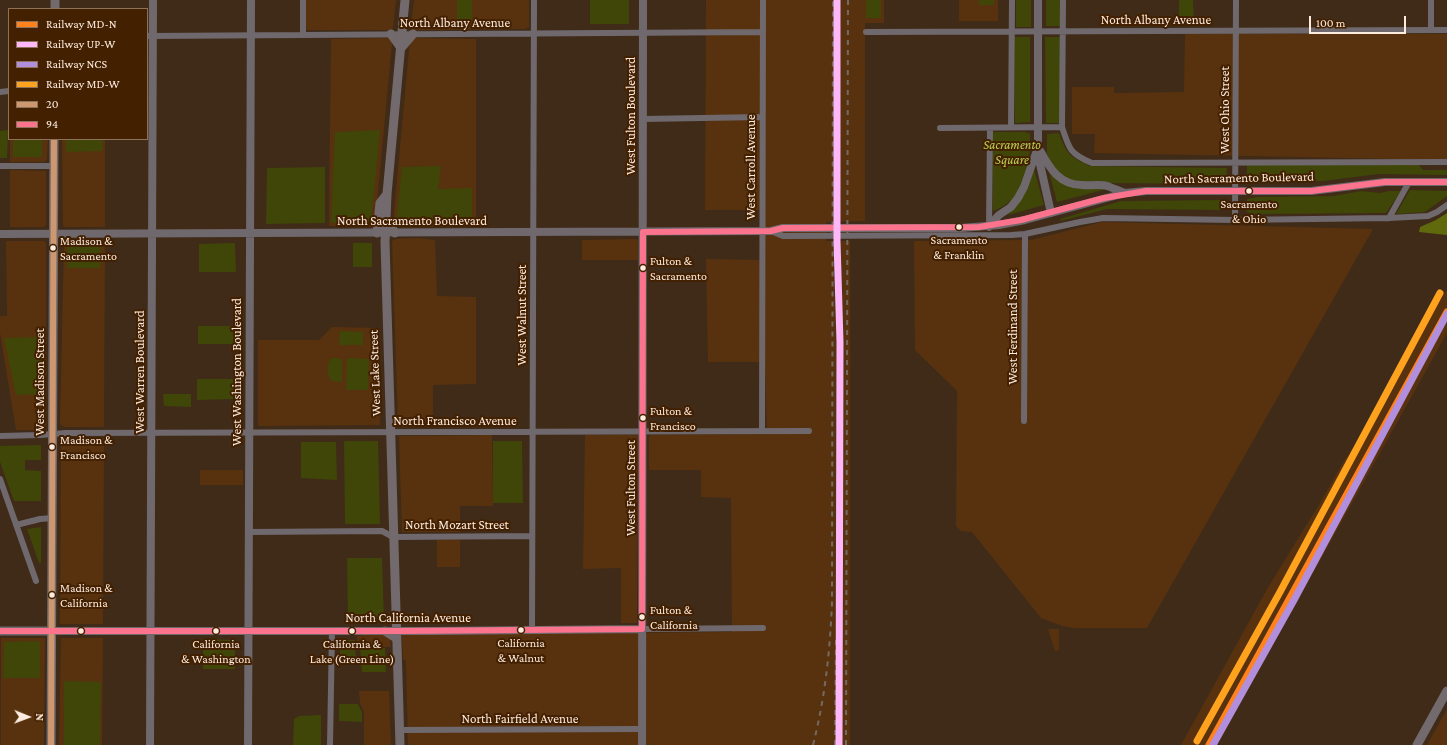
<!DOCTYPE html>
<style>
body{margin:0}
#map{position:relative;width:1447px;height:745px;overflow:hidden;background:#3f2b18;font-family:"Crimson Pro",serif}
canvas{display:block}
.legend{position:absolute;left:8px;top:8px;width:140px;height:132px;box-sizing:border-box;background:#432000;border:1px solid #8d7159;margin:0;padding:5px 7px;list-style:none;font-size:12px;color:#fdebde}
.legend li{display:flex;align-items:center;gap:8px;height:20px}
.legend b{width:20px;border:1px solid #8d7159}
.north{position:absolute;left:8px;top:697px;width:40px;height:40px;-webkit-text-stroke:3px #432000;paint-order:stroke;rotate:91deg;font-size:11px;font-weight:700;line-height:16px;text-align:center;color:#fdebde}
.north::after{content:'';display:block;margin:auto;width:14px;height:18px;background:#fdebde;clip-path:polygon(50% 0,100% 100%,50% 72%,0 100%)}
.scale{position:absolute;left:1309px;top:16px;width:97px;height:18px;box-sizing:border-box;border:2px solid #fdebde;border-top:0;padding-left:5px;font-size:12px;line-height:14px;white-space:nowrap;color:#fdebde;-webkit-text-stroke:3px #432000;paint-order:stroke}
</style>
<div id="map">
<canvas width="1447" height="745"></canvas>
<ul class="legend">
<li><b style="height:5px;background:#ff821d"></b>Railway MD-N</li>
<li><b style="height:5px;background:#feb8fa"></b>Railway UP-W</li>
<li><b style="height:5px;background:#b28fdc"></b>Railway NCS</li>
<li><b style="height:5px;background:#ffa21d"></b>Railway MD-W</li>
<li><b style="height:5px;background:#cd976f"></b>20</li>
<li><b style="height:5px;background:#fc738d"></b>94</li>
</ul>
<div class="north">N</div>
<div class="scale">100 m</div>
</div>
<script>
const g = document.querySelector('canvas').getContext('2d');
g.lineJoin = 'round';
function paint(path, color) {
  g.fillStyle = color;
  g.fill(path, 'evenodd');
}
function trace(path, color, width, dash) {
  g.strokeStyle = color;
  g.lineWidth = width;
  g.lineCap = dash ? 'butt' : 'round';
  g.setLineDash(dash || []);
  g.stroke(path);
}
function write(font, color, halo, rows, align = 'center') {
  g.font = font + ' "Crimson Pro",serif';
  g.lineWidth = 4;
  g.setLineDash([]);
  g.textBaseline = 'middle';
  g.strokeStyle = halo;
  g.fillStyle = color;
  for (const [text, x, y, turn = 0] of rows) {
    g.save();
    g.translate(x, y);
    g.rotate((+turn || 0) * Math.PI / 180);
    g.textAlign = isNaN(turn) ? turn : align;
    if (halo) g.strokeText(text, 0, 0);
    g.fillText(text, 0, 0);
    g.restore();
  }
}
paint(new Path2D(`
 M306 0H396L393 28 392 30H307L306 26Z
 M414 0H529V27L525 29 413 30 411 28V25Z
 M706 0H884V23H865V221L826 222V241H850V745H408L406 661 403 659 402 636 403 635 732 632 731 498 701 497V470H649V437L651 435 767 434 765 362H708L706 259 764 260V210H705Z
 M959 0H998V21H959Z
 M1185 34H1447V160L1094 153 1095 134H1072V87H1114V93L1184 92Z
 M391 38 392 43 375 224 373 227 329 226 331 39Z
 M412 38 476 39V225L396 227 393 224 410 39Z
 M10 139H48L47 160 44 162H10Z
 M62 139H105V227H65L63 225Z
 M10 170 46 171V225L44 227H10Z
 M1102 222 1373 229 1147 628H1074L1062 626 1041 618 972 532 961 531 956 526 957 391 915 350 914 241 1031 240Z
 M418 238 435 240 437 296 476 297V384L433 385V427H402L398 426V423L392 241 396 239Z
 M635 239 638 240V260H582V240Z
 M105 240 104 427H64L60 424 64 242Z
 M6 241H44L46 243V428L44 430H16L0 333V316H7Z
 M1447 289V333L1217 745H1181L1267 589 1320 503 1342 464 1363 433Z
 M332 327 377 328 380 425 258 426V340H319Z
 M492 435 493 506H460V532H402L399 436Z
 M585 435H636L638 436 637 622 636 623H621V568L583 569Z
 M61 438H104L103 624H60Z
 M200 470H243V485H200Z
 M437 540H460V567H437Z
 M1048 629H1059V650L1055 651Z
 M364 635H389L390 636 391 647H357V636Z
 M1 638H45L44 745H1Z
 M61 638H103L102 745H59Z
 M359 691H389L391 745H364V712L360 703Z
 M1447 709V745H1427Z`), '#58320e');
paint(new Path2D(`
 M457 0H472V20H457Z
 M590 0H629V24H590Z
 M866 0H881V18H866Z
 M979 0H994V5H979Z
 M1016 0H1031V27H1016Z
 M1046 0H1060V26H1046Z
 M1179 0H1193L1194 22H1179Z
 M1014 37H1030V122L1015 123Z
 M1045 37H1060V123H1046Z
 M8 130 7 158H0V131Z
 M380 130 371 222 331 223 335 132Z
 M993 132H1025L1030 134C1030 165 1027 199 993 211Z
 M1059 133C1067 155 1069 156 1090 166L1227 168 1226 184 1101 183 1074 182 1062 177 1051 164 1047 153V134Z
 M13 139H42V157H13Z
 M66 139H103L102 151 66 152Z
 M1247 165H1419L1423 170H1447V175L1379 174 1323 181 1247 182Z
 M441 166 438 189 472 188V222L396 223 402 167Z
 M325 167V223L266 224 267 168Z
 M1034 169 1044 205 1008 215 1016 206Z
 M1049 172 1064 185 1107 189 1057 202Z
 M1410 190 1447 191V196L1425 212 1396 214Z
 M1361 191 1380 193 1389 191H1401L1386 213 1252 214 1247 212V199L1257 197 1333 196Z
 M1222 200V210L1107 209 1061 221 1060 219 1121 201Z
 M235 243 236 272H199V244Z
 M353 243H372V267H353Z
 M67 244H101L100 268H67Z
 M198 326H236V344H198Z
 M340 331 363 332V345H339Z
 M41 337 42 394 16 395 4 338Z
 M331 358 342 359V382L331 381C327 375 326 364 331 358Z
 M347 358 369 359 368 390H346Z
 M197 379H236L235 399 197 400Z
 M163 394H191V407L164 406Z
 M344 441H378L380 524H345Z
 M493 441H522L523 503H493Z
 M301 442H336L337 480 301 478Z
 M41 445V460H25V470L41 471V501H14L0 462V446Z
 M41 527V563H39L27 529Z
 M347 558H382L384 620H348Z
 M203 639 235 640V669H203Z
 M340 640H355L356 663H340Z
 M40 641V678H3L4 642Z
 M360 647 385 648 386 672H362Z
 M64 681 101 682 100 745H64Z
 M339 704H358L362 712V722L339 721Z
 M321 715V745H293L294 719 299 716Z`), '#3f4607');
paint(new Path2D(`
 M1447 213V235L1419 232 1420 227 1436 220Z`), '#606a0d');
trace(new Path2D(`
 M1063 0 1062 127C1069 149 1070 154 1092 163L1447 162
 M1431 30V0
 M866 32 1447 30
 M303 35V0
 M147 36 762 32
 M0 92 9 91
 M643 119 762 117
 M1011 127 1012 0
 M940 128 1062 127
 M0 166H54
 M1389 218 1409 182
 M1235 220 1236 0
 M989 228 990 128
 M771 231 783 236 1011 235 1025 234 1080 222 1103 218 1235 220 1389 218 1428 216 1437 212 1447 205
 M1024 421 1025 234
 M762 431 763 0
 M0 436 40 435 66 433 809 431
 M0 479 36 581
 M16 525 40 519 53 518
 M249 532 382 531 393 537 532 536
 M642 629 763 628
 M532 630 534 0
 M399 730 642 729
 M330 745 332 630`), '#6f696e', 6);
trace(new Path2D(`
 M1038 0V147L1040 164 1051 213
 M1041 152C1050 169 1060 185 1082 185 1090 186 1100 184 1107 186 1113 188 1119 191 1125 193
 M989 226 999 215 1011 207 1018 198 1024 187 1037 150
 M0 234 771 231 783 228H961L999 225 1025 220 1125 193 1146 191H1311L1385 182H1447
 M52 631H434L642 629
 M150 745 153 0
 M248 745 251 0
 M642 745 643 0`), '#6f696e', 8);
trace(new Path2D(`
 M55 9V0
 M391 34 401 48 413 34
 M385 217 395 233
 M377 233 380 203 387 194
 M0 631H52
 M385 631 396 638
 M51 745 54 139
 M400 745 385 242 387 194 405 0
 M1417 745 1447 691`), '#726a6c', 9);
trace(new Path2D(`
 M813 745C825 698 830 651 832 603L833 0
 M835 745 836 637
 M846 745 848 0`), '#746a64', 2, [5, 5]);
trace(new Path2D(`
 M51 745 54 139`), '#cd976f', 6);
trace(new Path2D(`
 M643 232 771 231 783 228 979 227 1021 220 1104 198 1146 191H1311L1385 182H1447
 M642 629 643 232
 M0 631H401L642 629`), '#fc738d', 6);
trace(new Path2D(`
 M1209 745 1447 312`), '#ff821d', 7);
trace(new Path2D(`
 M837 0V241L840 342 839 745`), '#feb8fa', 7);
trace(new Path2D(`
 M1213 745 1294 600 1447 314`), '#b28fdc', 7);
trace(new Path2D(`
 M1197 741 1280 592 1440 293`), '#ffa21d', 7);
for (const [x, y, r, color] of [
 [1249,191,3.5,"#fdebde"],
 [959,227,3.5,"#fdebde"],
 [53,248,3.5,"#fdebde"],
 [643,268,3.5,"#fdebde"],
 [643,418,3.5,"#fdebde"],
 [52,447,3.5,"#fdebde"],
 [52,595,3.5,"#fdebde"],
 [642,617,3.5,"#fdebde"],
 [521,630,3.5,"#fdebde"],
 [81,631,3.5,"#fdebde"],
 [216,631,3.5,"#fdebde"],
 [352,631,3.5,"#fdebde"]
]) {
  const dot = new Path2D();
  dot.arc(x, y, r, 0, 2 * Math.PI);
  g.fillStyle = color;
  g.fill(dot);
  trace(dot, '#432000', 1.5);
}
write('12px', '#fdebde', '#432000', [
 ["Sacramento",1249,204,"center"],
 ["& Ohio",1249,219,"center"],
 ["Sacramento",959,240,"center"],
 ["& Franklin",959,255,"center"],
 ["Madison &",60,241],
 ["Sacramento",60,256],
 ["Fulton &",650,261],
 ["Sacramento",650,276],
 ["Fulton &",650,411],
 ["Francisco",650,426],
 ["Madison &",60,440],
 ["Francisco",60,455],
 ["Madison &",60,588],
 ["California",60,603],
 ["Fulton &",650,610],
 ["California",650,625],
 ["California",521,643,"center"],
 ["& Walnut",521,658,"center"],
 ["California",216,644,"center"],
 ["& Washington",216,659,"center"],
 ["California &",352,644,"center"],
 ["Lake (Green Line)",352,659,"center"]
], 'left');
write('13px', '#fdebde', '#432000', [
 ["North Albany Avenue",1156,20],
 ["North Albany Avenue",455,23],
 ["West Ohio Street",1225,110,-90],
 ["West Fulton Boulevard",631,116,-90],
 ["West Carroll Avenue",751,167,-90],
 ["North Sacramento Boulevard",1239,178,-1],
 ["North Sacramento Boulevard",412,221],
 ["West Walnut Street",522,315,-90],
 ["West Ferdinand Street",1013,327,-90],
 ["West Warren Boulevard",140,372,-90],
 ["West Washington Boulevard",237,372,-90],
 ["West Lake Street",375,373,-92],
 ["West Madison Street",40,382,-90],
 ["North Francisco Avenue",455,421],
 ["West Fulton Street",631,488,-90],
 ["North Mozart Street",457,525],
 ["North California Avenue",408,618],
 ["North Fairfield Avenue",520,719]
]);
write('italic 13px', '#bbd256', '#432000', [
 ["Sacramento",1012,145],
 ["Square",1012,160]
]);
</script>
